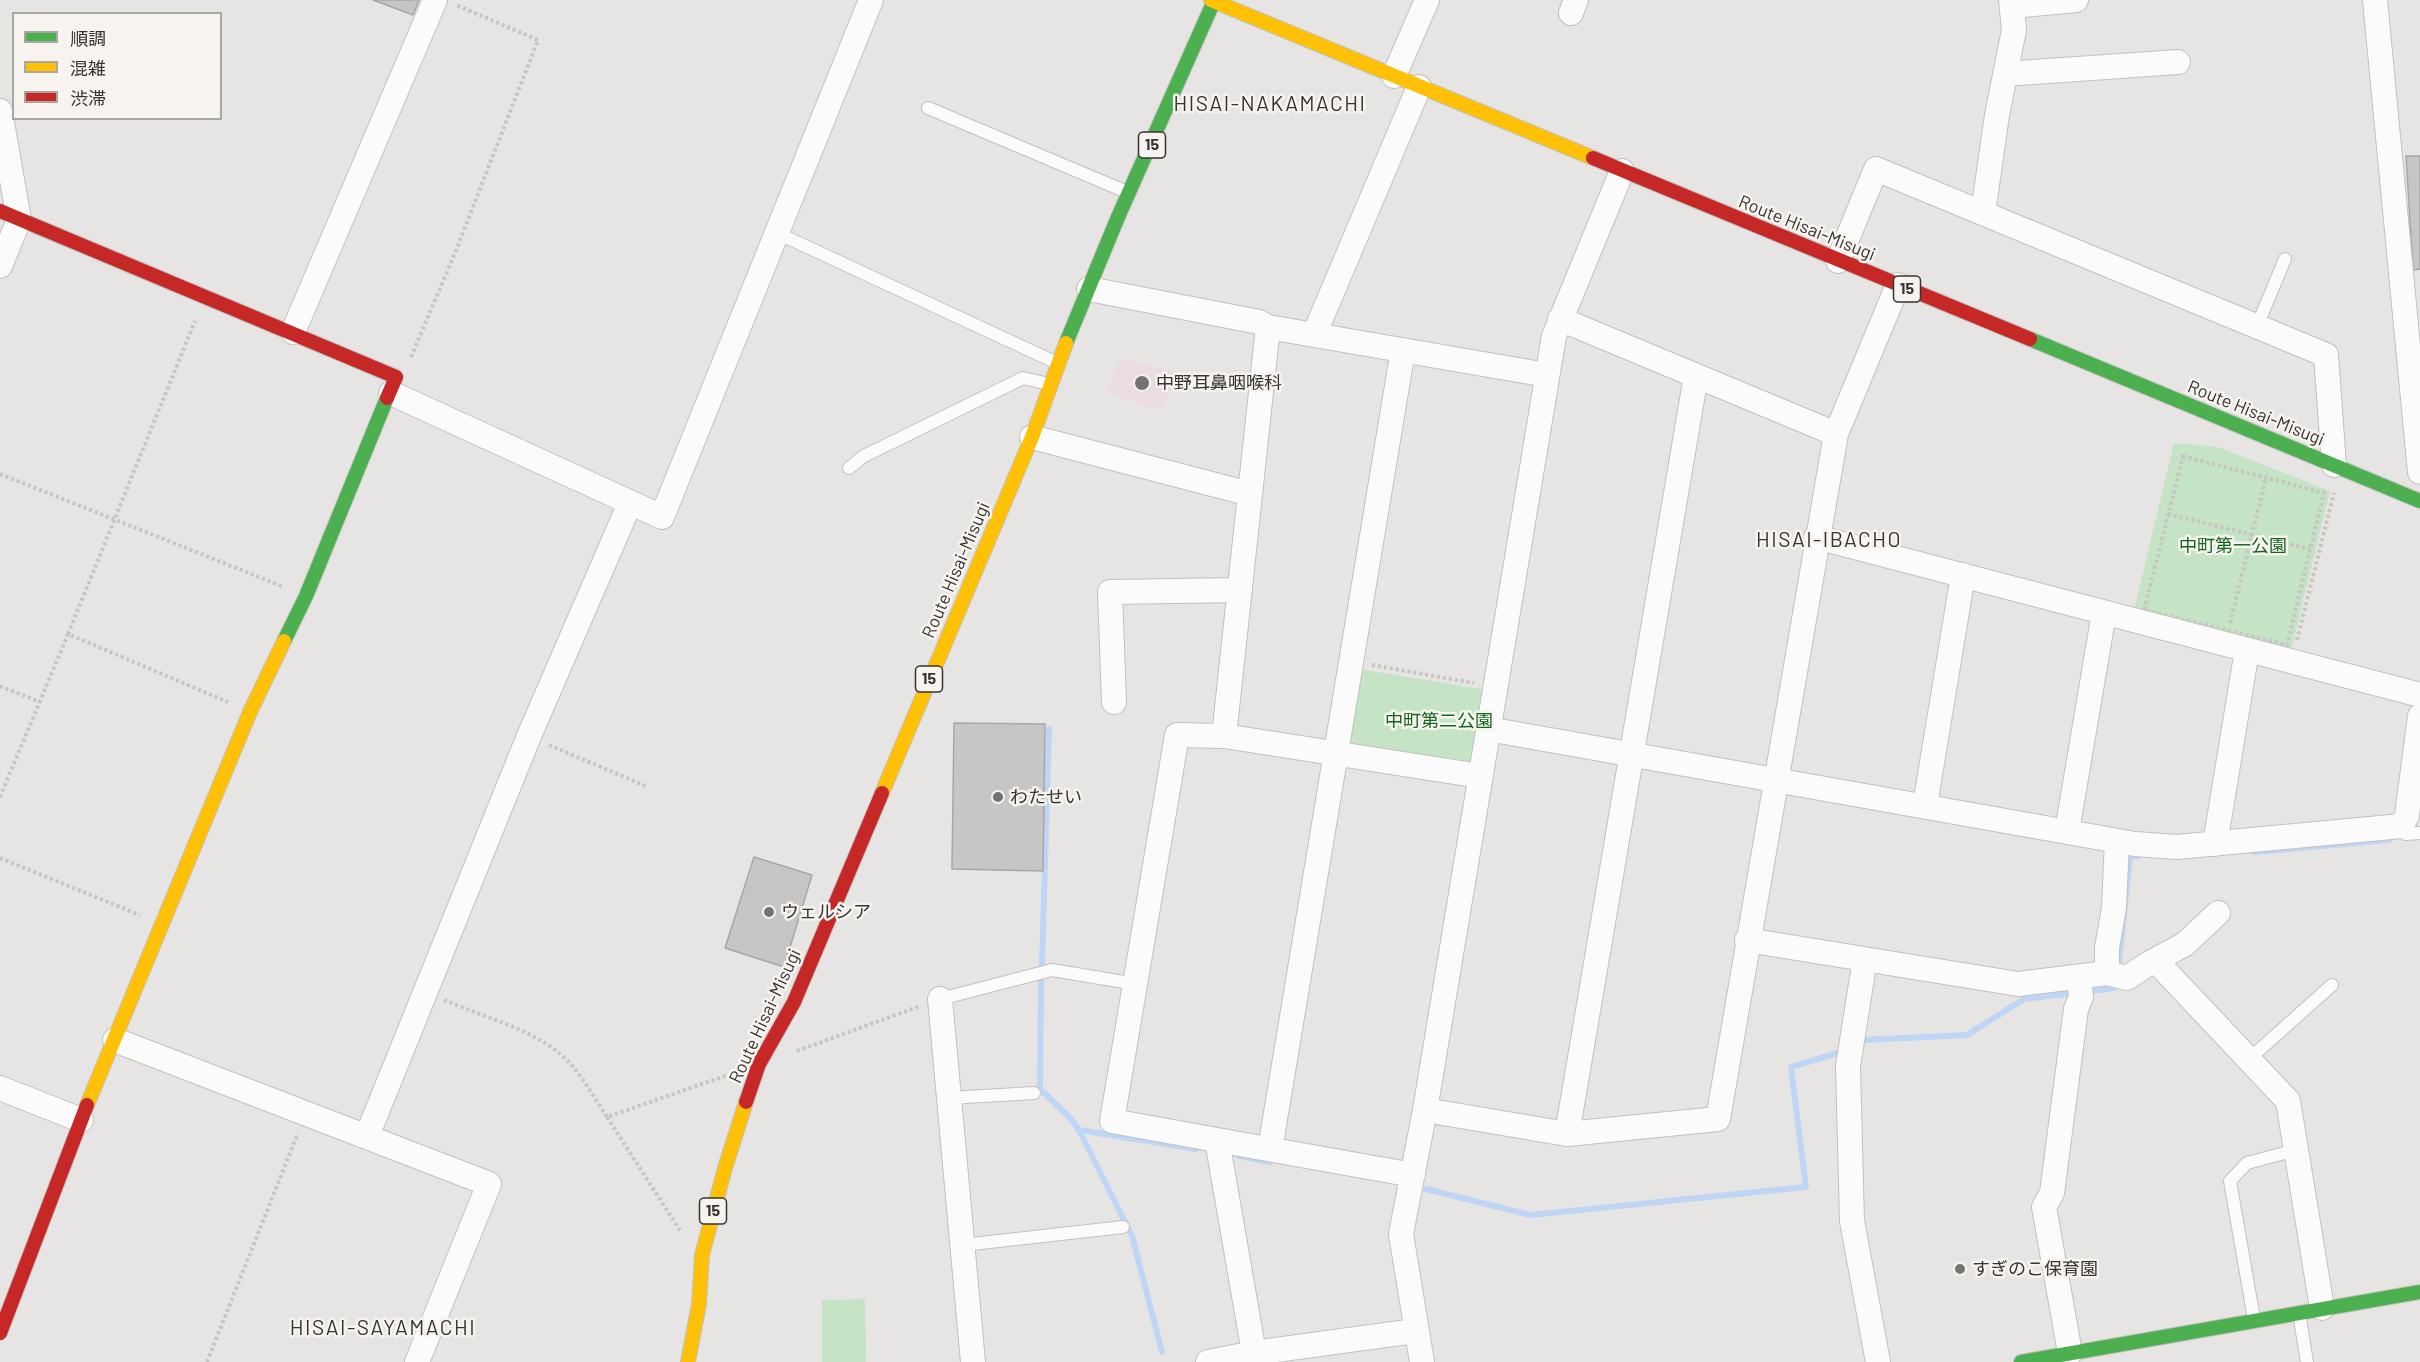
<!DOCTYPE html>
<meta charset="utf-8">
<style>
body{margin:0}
#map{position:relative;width:2420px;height:1362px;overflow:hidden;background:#e7e5e3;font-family:Barlow,"Noto Sans JP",sans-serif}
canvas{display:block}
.legend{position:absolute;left:12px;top:12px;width:210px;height:108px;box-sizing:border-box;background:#f7f3ee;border:2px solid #aaa7a3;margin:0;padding:8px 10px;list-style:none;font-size:18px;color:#373533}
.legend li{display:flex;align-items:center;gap:12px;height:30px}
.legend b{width:30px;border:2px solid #aaa7a3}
</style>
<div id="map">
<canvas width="2420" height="1362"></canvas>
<ul class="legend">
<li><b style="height:8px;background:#4caf50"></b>順調</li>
<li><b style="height:8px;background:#ffc107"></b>混雑</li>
<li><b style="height:8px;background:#c62828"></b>渋滞</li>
</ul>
</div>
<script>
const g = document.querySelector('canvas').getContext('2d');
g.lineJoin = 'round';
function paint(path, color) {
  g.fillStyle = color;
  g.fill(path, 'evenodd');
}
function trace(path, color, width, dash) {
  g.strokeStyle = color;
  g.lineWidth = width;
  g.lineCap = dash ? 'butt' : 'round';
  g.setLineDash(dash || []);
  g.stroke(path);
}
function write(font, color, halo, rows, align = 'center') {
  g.font = font + ' Barlow,"Noto Sans JP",sans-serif';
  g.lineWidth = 5;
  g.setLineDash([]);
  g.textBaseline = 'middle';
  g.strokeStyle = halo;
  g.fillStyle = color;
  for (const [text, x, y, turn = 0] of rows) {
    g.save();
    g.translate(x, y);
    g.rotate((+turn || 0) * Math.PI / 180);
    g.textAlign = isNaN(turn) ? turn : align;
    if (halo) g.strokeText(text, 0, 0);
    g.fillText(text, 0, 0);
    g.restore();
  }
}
paint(new Path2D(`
 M1119 358 1176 373 1162 411 1108 393Z`), '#e9dce3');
paint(new Path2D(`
 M2174 443 2218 447 2330 491 2291 651 2134 610Z
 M1359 669 1486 690 1474 758 1467 765 1354 746 1348 738Z
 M865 1299 866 1362H822V1300Z`), '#c5e3c5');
trace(new Path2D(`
 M2254 852 2390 840
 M2119 962 2130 856H2139
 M1042 964 1049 729
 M1041 981 1040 1089 1071 1119 1079 1130 1132 1236 1162 1352
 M2084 992 2114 988
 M1859 1043 1864 1040 1967 1035 2024 999 2074 993
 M1079 1130 1196 1149
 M1239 1156 1270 1162
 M1426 1189 1531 1215 1806 1187 1791 1067 1845 1051`), '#bed5f5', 6);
const building = new Path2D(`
 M373 0H419L413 15Z
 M2406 156H2420V269L2413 270Z
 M954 723 1045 724 1043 871 952 869Z
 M754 857 812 875 784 967 725 948Z`);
paint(building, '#c8c6c5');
trace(building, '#a9a7a6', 1.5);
const lane = new Path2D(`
 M928 108 1127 192
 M775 232 1057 363
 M2257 326 2285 259
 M849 468 864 456 1023 378 1049 384
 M2402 826 2406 834 2420 833
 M940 999 1052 970 1136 984
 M2248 1060 2332 985
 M950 1098 1034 1093
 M963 1245 1123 1227
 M2299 1313 2307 1362
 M2254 1319 2230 1181 2247 1163 2296 1150`);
const street = new Path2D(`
 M2375 0 2420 472
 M2012 6 2076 0
 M1571 13 1576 0
 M2005 74 2178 62
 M1394 76 1427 0
 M0 111 19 220 0 266
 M1983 213 1997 115 2014 30 2011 0
 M1838 261 1876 169 2326 355 2334 465
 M1089 289 1259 322 1268 327 1547 375
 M1560 319 1836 434
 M293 332 435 0
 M1314 335 1419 87
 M391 393 662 517 871 0
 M1032 437 1250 494
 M1816 537 2420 695
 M1114 702 1110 592 1240 590
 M1488 729 2135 844 2177 847 2402 826 2407 815 2420 716
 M1224 736 1268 327
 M1925 805 1963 575
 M2067 831 2104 613
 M2215 844 2247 650
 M1747 940 2018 984 2107 973 2127 978 2148 964 2185 944 2218 913
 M1865 959 1848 1066 1852 1221 1878 1362
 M2156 961 2288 1101 2322 1308
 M2107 973V948L2114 908 2117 841
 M940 999 973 1362
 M115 1040 489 1184 417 1362
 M0 1088 81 1120
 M1425 1110 1567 1134 1718 1119 1836 434 1898 285
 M1567 1134 1696 376
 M367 1136 529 736 630 503
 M1217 1140 1413 1175
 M1270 1149 1403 350
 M1415 1331 1254 1353 1217 1140 1112 1121 1177 735 1224 736 1480 776
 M2070 1353 2044 1207 2052 1193 2076 1009 2081 997 2079 977
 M1208 1362 1254 1353
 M1422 1362 1401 1234 1425 1110 1554 336 1622 171`);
const fast = new Path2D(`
 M2030 339 2420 501
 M1066 343 1118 217 1214 1
 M284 641 306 596 387 398
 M2021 1362 2420 1292`);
const slow = new Path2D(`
 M1211 0 1593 158
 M882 793 1032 437 1066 343
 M87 1105 250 712 284 641
 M688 1362 699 1304 702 1255 725 1168 746 1102`);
const jam = new Path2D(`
 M1593 158 2030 339
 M0 211 396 377 387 398
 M746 1102 759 1064 794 1002 882 793
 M0 1333 87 1105`);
trace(lane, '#c3c1bf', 14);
trace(street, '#c3c1bf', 26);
trace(fast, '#c3c1bf', 16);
trace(slow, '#c3c1bf', 16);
trace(jam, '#c3c1bf', 16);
trace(new Path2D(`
 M411 357 455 253 538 40 456 5
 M2183 456 2324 493 2287 645 2144 610Z
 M0 474 284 587
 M2168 514 2310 549
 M2230 623 2266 478
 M68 634 195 321
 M2297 640 2334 493
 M1372 665 1474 683
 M0 686 40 702
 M549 745 648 787
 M0 797 68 634 228 702
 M0 858 140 915
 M444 1000C479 1015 530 1029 559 1053 579 1069 593 1096 607 1117L728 1075
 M797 1051 920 1006
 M607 1117 681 1232
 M207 1362 298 1133`), '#c6c5c3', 4, [3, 3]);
trace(lane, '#fbfbfb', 12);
trace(street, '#fbfbfb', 24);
trace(fast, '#4caf50', 14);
trace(slow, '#ffc107', 14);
trace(jam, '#c62828', 14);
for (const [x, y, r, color] of [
 [1142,383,8,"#757371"],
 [998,797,6,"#757371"],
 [769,912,6,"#757371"],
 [1960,1269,6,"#757371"]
]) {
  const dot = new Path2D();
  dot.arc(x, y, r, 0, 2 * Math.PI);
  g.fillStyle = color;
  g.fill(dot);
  trace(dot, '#f7f3ee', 2);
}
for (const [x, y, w] of [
 [1152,145,27],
 [1907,289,27],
 [929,679,27],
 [713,1211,27]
]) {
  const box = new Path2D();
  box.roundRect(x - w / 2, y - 13, w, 26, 4.5);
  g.fillStyle = '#f7f3ee';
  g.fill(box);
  trace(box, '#373533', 1.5);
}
write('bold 16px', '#373533', null, [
 ["15",1152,145],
 ["15",1907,289],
 ["15",929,679],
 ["15",713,1211]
]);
write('18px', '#373533', '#f7f3ee', [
 ["Route Hisai-Misugi",1807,228,22],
 ["Route Hisai-Misugi",2256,413,22],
 ["Route Hisai-Misugi",956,570,-67],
 ["Route Hisai-Misugi",765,1016,-65]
]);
write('18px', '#373533', '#f7f3ee', [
 ["中野耳鼻咽喉科",1156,383],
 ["わたせい",1010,797],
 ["ウェルシア",781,912],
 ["すぎのこ保育園",1972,1269]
], 'left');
write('18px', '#156624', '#f7f3ee', [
 ["中町第一公園",2233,546],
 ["中町第二公園",1439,721]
]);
g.letterSpacing = '1.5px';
write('21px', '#373533', '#f7f3ee', [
 ["HISAI-NAKAMACHI",1270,104],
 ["HISAI-IBACHO",1829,540],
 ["HISAI-SAYAMACHI",383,1328]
]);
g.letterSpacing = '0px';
</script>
